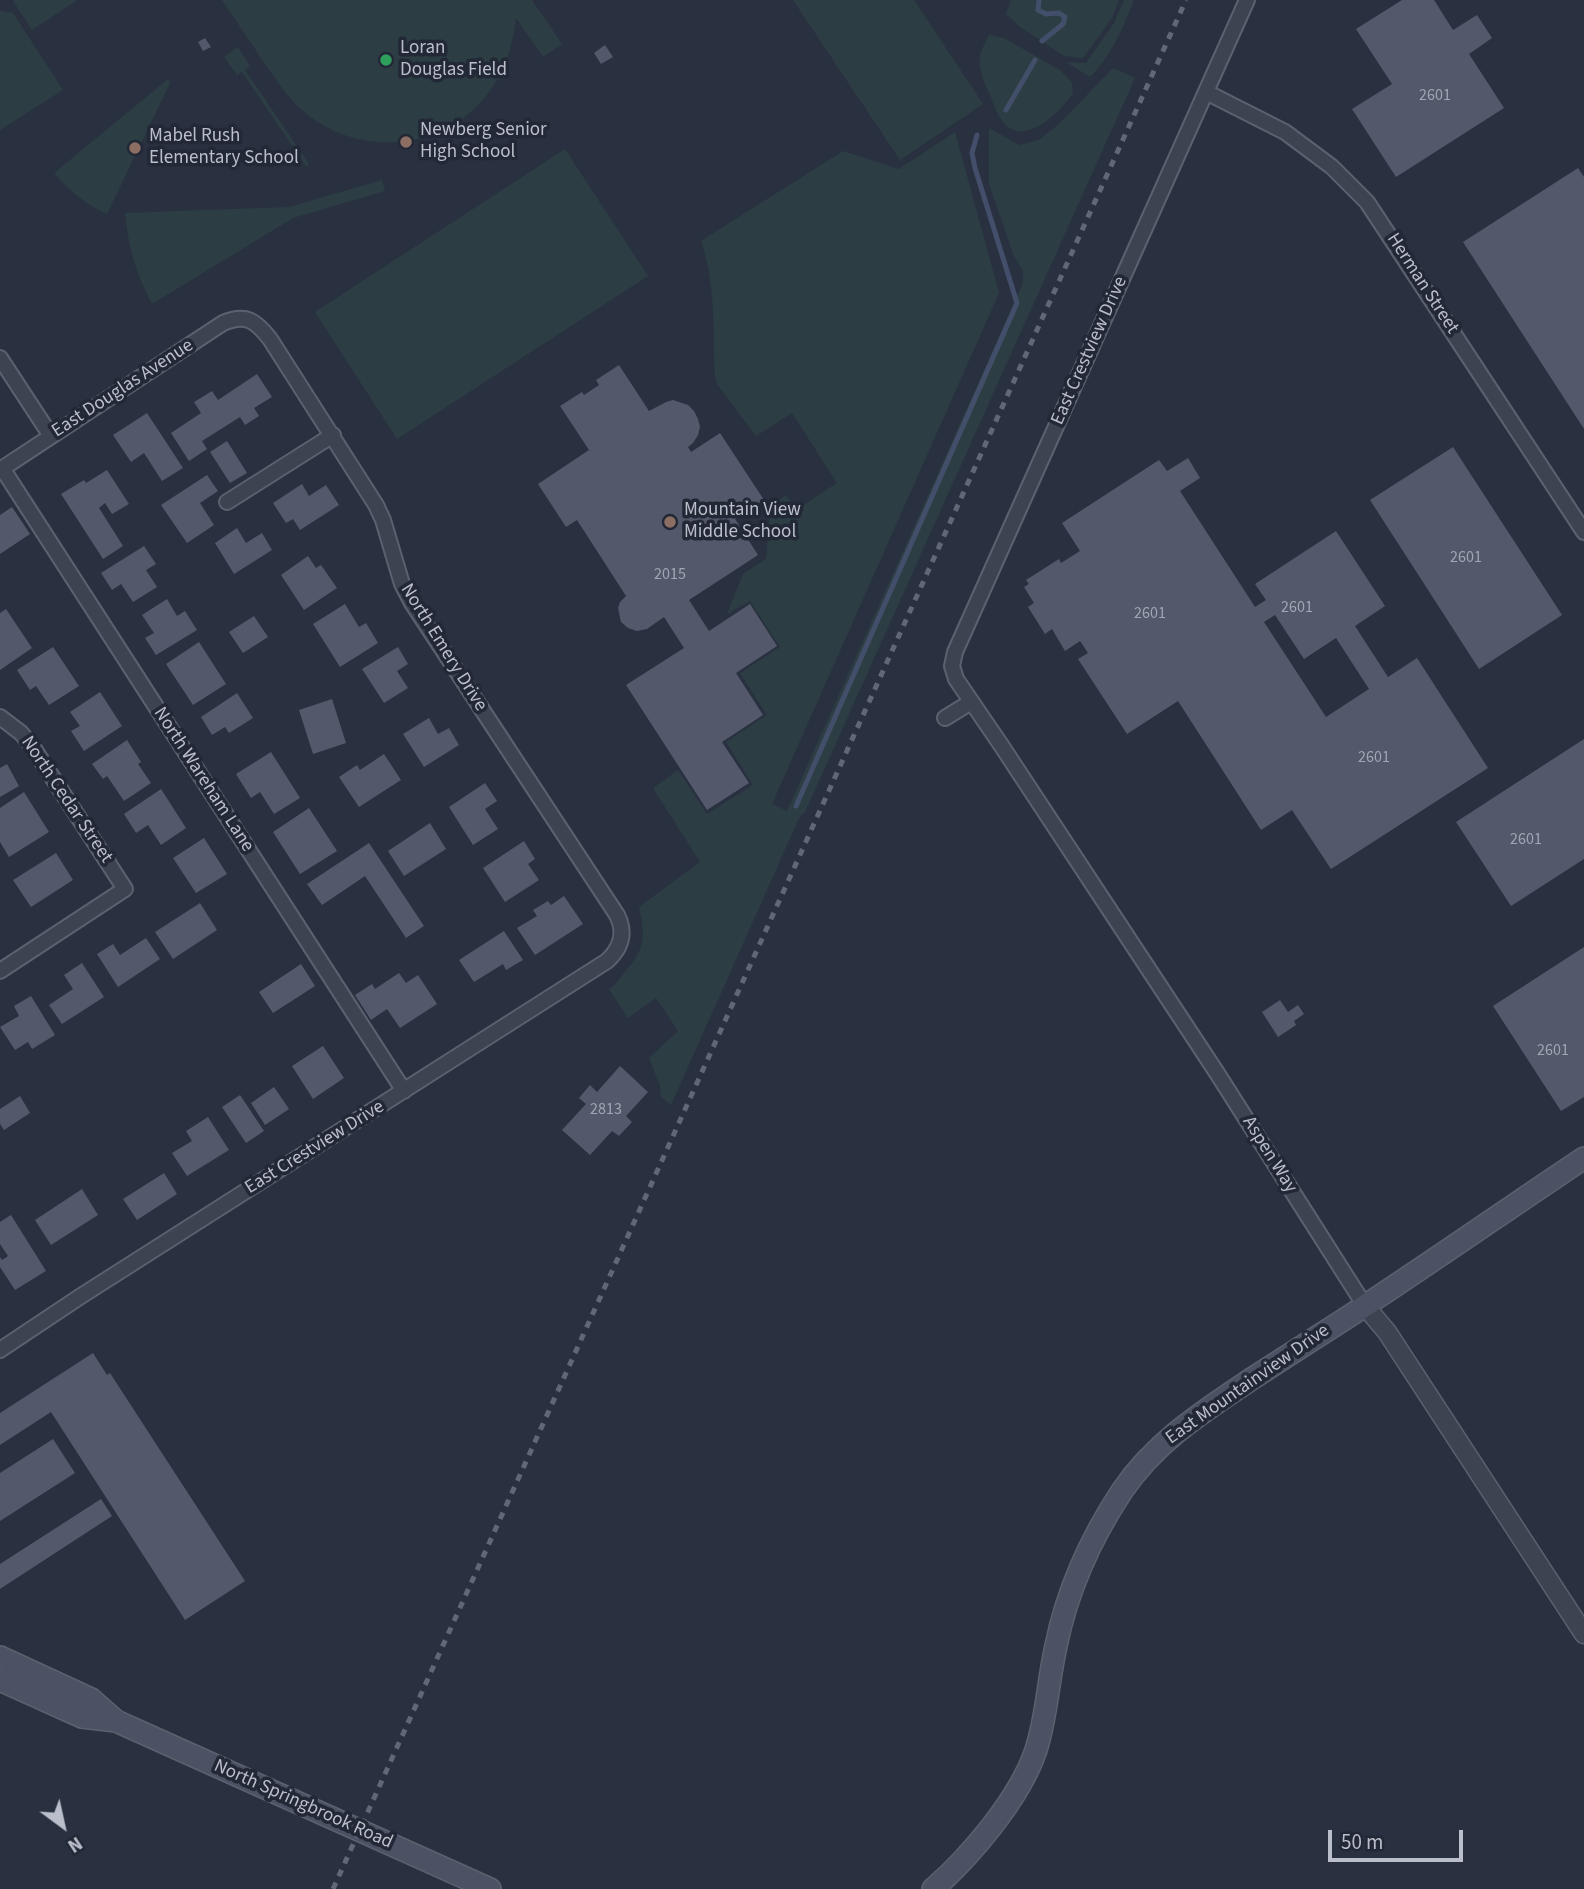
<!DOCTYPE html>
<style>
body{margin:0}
#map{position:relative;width:1584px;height:1889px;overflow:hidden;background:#293141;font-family:"Source Sans 3",sans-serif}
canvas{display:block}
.north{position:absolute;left:28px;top:1791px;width:70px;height:70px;-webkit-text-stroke:5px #222836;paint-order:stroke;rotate:147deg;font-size:19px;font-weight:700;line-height:28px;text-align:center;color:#babfcb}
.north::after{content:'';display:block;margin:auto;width:24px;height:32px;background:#babfcb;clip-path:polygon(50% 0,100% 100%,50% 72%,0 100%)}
.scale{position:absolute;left:1328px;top:1830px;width:135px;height:32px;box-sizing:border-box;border:4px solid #babfcb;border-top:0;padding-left:9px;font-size:21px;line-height:24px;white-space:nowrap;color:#babfcb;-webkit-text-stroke:5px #222836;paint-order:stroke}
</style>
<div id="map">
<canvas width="1584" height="1889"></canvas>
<div class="north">N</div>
<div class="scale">50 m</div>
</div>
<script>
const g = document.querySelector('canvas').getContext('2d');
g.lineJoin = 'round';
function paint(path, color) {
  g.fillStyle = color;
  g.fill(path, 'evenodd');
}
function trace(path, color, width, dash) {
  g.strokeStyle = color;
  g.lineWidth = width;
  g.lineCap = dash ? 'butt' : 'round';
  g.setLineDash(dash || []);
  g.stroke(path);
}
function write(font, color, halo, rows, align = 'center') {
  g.font = font + ' "Source Sans 3",sans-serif';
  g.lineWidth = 7;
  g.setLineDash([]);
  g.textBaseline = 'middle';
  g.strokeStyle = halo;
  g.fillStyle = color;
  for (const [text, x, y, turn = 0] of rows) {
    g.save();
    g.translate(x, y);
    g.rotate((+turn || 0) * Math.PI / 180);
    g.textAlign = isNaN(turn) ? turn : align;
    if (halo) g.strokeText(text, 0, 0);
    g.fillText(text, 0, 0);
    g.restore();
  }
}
paint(new Path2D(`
 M15 0H77L32 30 13 1Z
 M222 0H532L562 44 543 57 516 18C513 43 507 66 492 88 452 148 365 160 308 115 288 100 275 78 261 58 248 38 235 19 222 0Z
 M793 0H914L983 104 900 160Z
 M1011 0H1119L1112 18 1083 58 1064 56 1019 26 1006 14Z
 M1124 0H1134C1123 28 1112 55 1090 77L1066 62 1086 63 1114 23Z
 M0 11 13 13 63 90 0 130Z
 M989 35 1004 38 1060 70 1072 82 1073 93C1062 109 1033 140 1011 129 1001 124 995 108 991 97 985 85 978 69 980 55 982 48 986 41 989 35Z
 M238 47 250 66 245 70 309 164 306 166 242 72 237 75 224 57Z
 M1113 68 1135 78 805 812 800 816 671 1105 661 1097 660 1086 649 1058 678 1031 656 998 628 1018 609 989C616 985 619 979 624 973 645 950 646 936 639 907L700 862 653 788 678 770 707 814 753 785 726 742 767 715 740 673 780 647 750 601 727 614 743 574 766 559 771 506 786 495 796 510 837 483 792 413 756 436 717 384 715 376C713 332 716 283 701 241L843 151 899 169 955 132 999 293 772 804 787 811 1023 283V271L1014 256 989 184V128L1019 145 1039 140 1060 123Z
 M167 80 171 81 107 214C86 204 69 191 54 173Z
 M565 149 648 276 397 439 315 312Z
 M382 180 385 191 293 218 152 304C136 274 128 246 125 213L289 207Z`), '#2c3e43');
trace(new Path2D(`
 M1039 0 1038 10 1046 14 1059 13 1065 17 1063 24 1042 41
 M1006 110 1035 60
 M796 806 1017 303 975 168 972 153 977 135`), '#434f6a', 5);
paint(new Path2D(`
 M1402 0H1434L1453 30 1477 15 1492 38 1469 54 1504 108 1396 177 1352 109 1392 84 1356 29Z
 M205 38 211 47 203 51 198 42Z
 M605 45 613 57 601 64 594 53Z
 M1578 168 1584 177V429L1463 242Z
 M619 365 649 411 666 402 673 400 688 405 694 411 698 419 700 427 698 435 693 443 688 447 691 452 720 433 764 500 735 519 758 555 689 600 709 631 750 604 777 646 736 673 763 715 722 742 749 783 707 810 626 685 684 648 664 617 647 629 637 631 628 628 621 622 618 608 620 602 626 596 577 520 566 527 538 484 589 450 560 406 582 392 584 395 599 385 596 380Z
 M257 374 272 397 254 408 259 416 245 425 240 417 202 441 207 449 189 461 171 433 201 413 194 402 212 391 218 400Z
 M147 413 183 468 162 481 144 453 131 462 113 435Z
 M227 441 247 473 230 483 210 452Z
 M1453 447 1562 615 1479 669 1370 500Z
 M1188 458 1200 478 1180 491 1255 607 1266 600 1255 584 1336 531 1385 606 1355 626 1388 677 1417 658 1488 768 1331 869 1292 810 1261 830 1178 701 1127 734 1078 659 1088 653 1080 641 1065 651 1052 629 1045 634 1028 607 1034 603 1024 587 1029 584 1026 580 1059 559 1061 563 1080 551 1062 523 1159 460 1167 471ZM1275 615 1304 659 1336 638 1369 689 1326 717 1264 622Z
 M107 470 129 504 112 514 105 503 99 508 123 546 103 559 61 494 84 480 86 483Z
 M207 475 218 491 200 503 214 525 187 543 161 505Z
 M302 484 309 496 326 485 339 505 300 530 293 519 286 523 273 503Z
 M12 507 30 534 0 554V515Z
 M237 528 246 543 262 533 272 550 234 574 215 543Z
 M144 546 156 564 146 570 157 587 133 602 121 584 112 590 101 573Z
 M308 556 316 568 321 565 337 588 304 610 281 575Z
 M167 599 177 616 185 611 197 630 156 655 145 638 154 633 142 615Z
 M345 604 359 627 366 623 378 643 340 667 313 624Z
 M6 609 32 648 0 670V613Z
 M254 616 268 637 243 653 229 632Z
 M199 642 226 684 193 705 166 664Z
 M53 647 79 686 49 705 36 686 30 690 17 670Z
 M398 647 408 664 397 671 408 688 384 703 362 669Z
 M100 692 122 726 84 751 71 731 80 726 70 712Z
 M237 693 253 718 229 733 225 727 212 735 201 717Z
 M332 699 346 743 313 754 299 710Z
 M429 718 438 734 449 728 459 745 424 767 403 734Z
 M1584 739V859L1511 906 1456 822Z
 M127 740 141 762 138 764 151 783 124 801 107 776 103 779 92 764Z
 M271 752 300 798 274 814 260 792 251 798 236 774Z
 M384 754 401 780 359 807 339 777 357 765 360 770Z
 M7 764 19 786 0 797V768Z
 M485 783 497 801 485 809 498 829 473 845 449 807Z
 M161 789 186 828 161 845 148 825 136 833 124 814Z
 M24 792 49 832 9 857 0 842V808Z
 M309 808 337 851 300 874 273 832Z
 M430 823 446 849 404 876 388 851Z
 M204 838 227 874 196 893 173 858Z
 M524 841 535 859 528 864 539 880 505 902 483 868Z
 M369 843 424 926 406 938 365 876 322 905 307 884Z
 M56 853 73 880 31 907 13 880Z
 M564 896 583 924 535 955 517 928 537 916 533 910 548 901 551 905Z
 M200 903 217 930 173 959 155 932Z
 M504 931 523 960 506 970 503 964 474 982 459 960Z
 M146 938 160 959 118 987 97 954 113 944 120 955Z
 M1584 947V1097L1561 1111 1493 1006Z
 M82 963 104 997 62 1024 49 1005 73 989 64 975Z
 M301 964 315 986 273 1013 259 992Z
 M399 973 406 983 418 975 437 1004 400 1028 387 1009 371 1020 355 995 372 984 375 989Z
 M31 996 55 1035 32 1049 28 1042 15 1050 0 1027 19 1016 14 1006Z
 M1280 1000 1288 1012 1298 1005 1304 1014 1294 1021 1296 1025 1278 1037 1262 1012Z
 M323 1046 344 1078 313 1099 292 1066Z
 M620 1066 648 1092 626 1116 632 1122 619 1136 612 1131 590 1155 562 1130 586 1104 579 1098 590 1085 597 1092Z
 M274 1087 289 1109 265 1125 251 1103Z
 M240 1095 264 1131 246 1143 222 1107Z
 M20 1096 30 1113 4 1130 0 1124V1109Z
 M208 1117 229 1150 187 1176 172 1153 192 1141 186 1131Z
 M164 1173 177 1194 137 1220 123 1199Z
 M82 1189 98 1215 51 1245 35 1220Z
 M11 1215 46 1271 15 1290 0 1267V1257L2 1260 8 1256 0 1244V1222Z
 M93 1353 107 1375 110 1373 245 1581 185 1620 51 1412 0 1445V1413Z
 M53 1439 75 1473 0 1521V1473Z
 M101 1499 112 1516 0 1589V1564Z`), '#53596b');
const minor = new Path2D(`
 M1247 0 955 652 952 666 956 679 1001 745 1217 1073 1365 1306
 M1206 92 1285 132 1332 167 1367 202 1584 532
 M0 358 51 436
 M2 468 404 1091
 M0 470 223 323C246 313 256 321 270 339L376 505 383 520 402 584 412 603 617 915C626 933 621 948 607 961L81 1296 0 1350
 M227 502 333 435
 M0 717 21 733 32 746 125 889 0 971
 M945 718 971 702`);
const tertiary = new Path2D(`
 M1365 1306 1387 1332 1584 1634`);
const secondary = new Path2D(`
 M0 1657 91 1699 116 1721
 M0 1680 82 1717 116 1721 490 1889
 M933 1889C970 1857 1020 1798 1036 1750 1047 1716 1048 1681 1056 1646 1067 1591 1091 1538 1122 1491 1156 1441 1204 1411 1253 1378 1286 1357 1318 1336 1351 1315 1429 1264 1506 1210 1584 1158`);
trace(minor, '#5b616e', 18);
trace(tertiary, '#5b616e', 21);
trace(secondary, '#5b616e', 24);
trace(minor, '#3d4351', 14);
trace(tertiary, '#3d4351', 18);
trace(secondary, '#4c5263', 21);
trace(new Path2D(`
 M333 1889 1186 0`), '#606777', 5, [7, 7]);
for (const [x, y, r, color] of [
 [386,60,7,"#2e9e5b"],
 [406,142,7,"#8d6e63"],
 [135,148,7,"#8d6e63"],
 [670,522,7,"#8d6e63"]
]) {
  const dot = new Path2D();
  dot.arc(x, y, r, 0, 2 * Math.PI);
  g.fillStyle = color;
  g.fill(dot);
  trace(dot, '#222836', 2.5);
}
write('16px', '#a0a6b3', null, [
 ["2601",1435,96],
 ["2601",1466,558],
 ["2015",670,575],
 ["2601",1297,608],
 ["2601",1150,614],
 ["2601",1374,758],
 ["2601",1526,840],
 ["2601",1553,1051],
 ["2813",606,1110]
]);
write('19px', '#babfcb', '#222836', [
 ["Loran",400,49],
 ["Douglas Field",400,71],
 ["Newberg Senior",420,131],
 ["High School",420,153],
 ["Mabel Rush",149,137],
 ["Elementary School",149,159],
 ["Mountain View",684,511],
 ["Middle School",684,533]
], 'left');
write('19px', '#babfcb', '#222836', [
 ["Herman Street",1422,284,57],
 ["East Crestview Drive",1090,351,-66],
 ["East Douglas Avenue",123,389,-33],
 ["North Emery Drive",443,648,58],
 ["North Wareham Lane",203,780,57],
 ["North Cedar Street",66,800,56],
 ["East Crestview Drive",315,1148,-32],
 ["Aspen Way",1269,1155,58],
 ["East Mountainview Drive",1248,1385,-35],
 ["North Springbrook Road",303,1805,24]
]);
</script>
